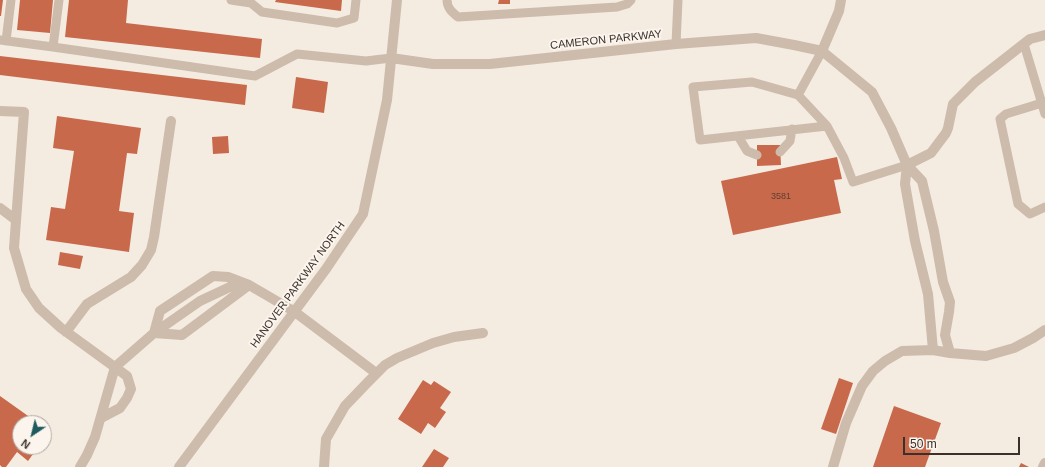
<!DOCTYPE html>
<style>
body{margin:0}
#map{position:relative;width:1045px;height:467px;overflow:hidden;background:#f4ebe1;font-family:Arial,sans-serif}
canvas{display:block}
.north{position:absolute;left:12px;top:415px;width:40px;height:40px;box-sizing:border-box;background:#fbf5ee;border:1px solid #aea6a0;border-radius:50%;rotate:215deg;font-size:11px;font-weight:700;line-height:16px;text-align:center;color:#3b302b}
.north::after{content:'';display:block;margin:auto;width:14px;height:18px;background:#1f5a5e;clip-path:polygon(50% 0,100% 100%,50% 72%,0 100%)}
.scale{position:absolute;left:903px;top:437px;width:117px;height:18px;box-sizing:border-box;border:2px solid #3b302b;border-top:0;padding-left:5px;font-size:12px;line-height:14px;white-space:nowrap;color:#3b302b;-webkit-text-stroke:3px #fbf5ee;paint-order:stroke}
</style>
<div id="map">
<canvas width="1045" height="467"></canvas>
<div class="north">N</div>
<div class="scale">50 m</div>
</div>
<script>
const g = document.querySelector('canvas').getContext('2d');
g.lineJoin = 'round';
function paint(path, color) {
  g.fillStyle = color;
  g.fill(path, 'evenodd');
}
function trace(path, color, width, dash) {
  g.strokeStyle = color;
  g.lineWidth = width;
  g.lineCap = dash ? 'butt' : 'round';
  g.setLineDash(dash || []);
  g.stroke(path);
}
function write(font, color, halo, rows, align = 'center') {
  g.font = font + ' Arial,sans-serif';
  g.lineWidth = 4;
  g.setLineDash([]);
  g.textBaseline = 'middle';
  g.strokeStyle = halo;
  g.fillStyle = color;
  for (const [text, x, y, turn = 0] of rows) {
    g.save();
    g.translate(x, y);
    g.rotate((+turn || 0) * Math.PI / 180);
    g.textAlign = isNaN(turn) ? turn : align;
    if (halo) g.strokeText(text, 0, 0);
    g.fillText(text, 0, 0);
    g.restore();
  }
}
paint(new Path2D(`
 M0 0H3L1 16H0Z
 M20 0H53L50 33 17 30Z
 M69 0H128L126 23 262 39 260 58 65 37Z
 M276 0H342L341 11 275 2Z
 M499 0H510V4H498Z
 M0 56 247 85 245 105 0 75Z
 M296 77 328 82 324 113 292 108Z
 M57 116 141 128 137 154 127 153 119 211 134 213 129 252 46 240 51 207 65 209 74 151 53 148Z
 M228 136 229 153 213 154 212 137Z
 M757 145H780L781 165 757 166Z
 M837 157 842 179 834 180 841 213 733 235 721 181Z
 M60 252 83 256 80 269 58 265Z
 M839 378 853 383 836 434 821 429Z
 M423 380 431 385 434 381 451 392 440 408 446 412 435 428 428 423 421 434 398 419Z
 M0 396 38 423H20V447H38L28 461 17 452 6 467H2L0 465Z
 M894 406 941 423 925 467H873Z
 M44 427 50 431 44 439Z
 M434 449 449 458 443 467H422Z
 M1021 463 1029 467H1019Z`), '#c8694b');
trace(new Path2D(`
 M231 0 251 3 262 12 337 23 354 18 356 0
 M447 0C447 8 452 12 458 17L617 7 627 4 631 0
 M0 40 53 47 255 76 297 54 366 61 391 58
 M6 41 11 0
 M676 44 678 0
 M1024 44 1045 114
 M53 47 59 0
 M822 51 798 95 752 82 693 87 700 140 827 126 844 158 853 182 907 165
 M798 95 827 126
 M1045 102 1006 114 1000 119 1018 204 1030 214 1045 207
 M738 136 747 151 757 155
 M780 152 790 141 792 129`), '#cdbbac', 9);
trace(new Path2D(`
 M822 51 839 11 841 0
 M391 58 433 64H490L676 44 756 38 794 45 822 51 872 92 891 128 907 165 931 153 946 133 948 128 953 104 975 82 1030 39 1045 35
 M0 111 24 112 14 248 26 289 39 308 61 328 127 376 131 389 127 398 120 408 101 418
 M907 165 922 181 934 231 943 282 950 302 949 312 945 335 950 353
 M907 165 905 184 915 241 928 294 933 350
 M0 208 16 220
 M66 332 87 304 131 277 142 265 151 250 154 237 171 121
 M154 333 160 311 213 276 228 277 249 285 268 296 295 312 376 373
 M154 333 182 335 249 285
 M80 467 87 455 95 437 115 367 154 333 200 301 232 286H244
 M179 467 326 269 363 214 387 100 397 0
 M324 467 326 439 345 406 368 382 385 365 397 358 433 343 454 337 483 333
 M833 467 846 423 862 386 873 371 885 361 902 351 933 350 950 353 986 356 1014 348 1033 338 1045 330
 M1043 467 1045 463`), '#cdbbac', 10);
write('9px', '#5e3e33', null, [
 ["3581",781,197]
]);
write('11px', '#3b302b', '#fbf5ee', [
 ["CAMERON PARKWAY",606,40,-6],
 ["HANOVER PARKWAY NORTH",298,285,-54]
]);
</script>
